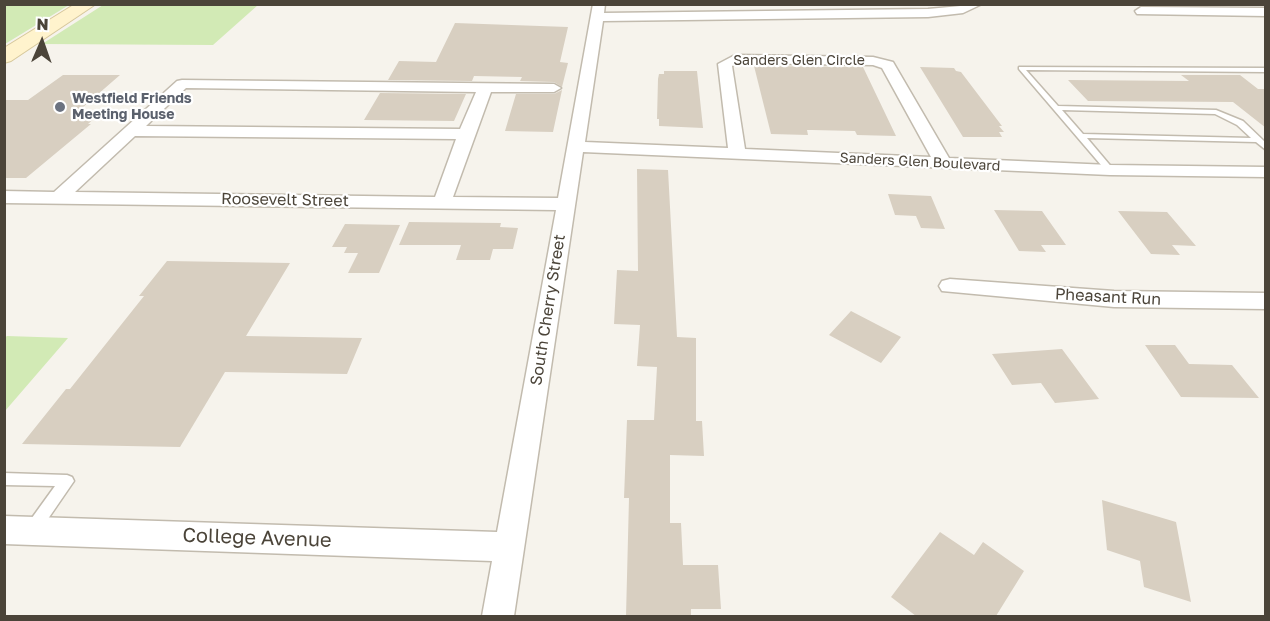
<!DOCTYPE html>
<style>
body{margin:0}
#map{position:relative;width:1270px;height:621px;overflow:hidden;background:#f6f3ec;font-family:"Golos Text",sans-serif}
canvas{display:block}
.frame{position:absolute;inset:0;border:6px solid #4b4439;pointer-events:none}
.north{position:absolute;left:12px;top:12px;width:60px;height:60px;-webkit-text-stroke:4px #fff;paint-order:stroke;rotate:2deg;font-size:16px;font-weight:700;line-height:24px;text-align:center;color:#4b4439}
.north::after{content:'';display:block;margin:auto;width:21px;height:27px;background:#4b4439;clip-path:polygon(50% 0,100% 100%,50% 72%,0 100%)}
</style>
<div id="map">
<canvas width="1270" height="621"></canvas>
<div class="frame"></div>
<div class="north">N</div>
</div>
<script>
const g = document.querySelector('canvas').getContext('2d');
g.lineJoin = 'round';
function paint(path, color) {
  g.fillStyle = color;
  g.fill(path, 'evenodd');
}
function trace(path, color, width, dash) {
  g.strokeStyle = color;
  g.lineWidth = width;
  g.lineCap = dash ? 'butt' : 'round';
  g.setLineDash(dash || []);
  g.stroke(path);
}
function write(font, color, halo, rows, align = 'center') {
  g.font = font + ' "Golos Text",sans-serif';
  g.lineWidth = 4.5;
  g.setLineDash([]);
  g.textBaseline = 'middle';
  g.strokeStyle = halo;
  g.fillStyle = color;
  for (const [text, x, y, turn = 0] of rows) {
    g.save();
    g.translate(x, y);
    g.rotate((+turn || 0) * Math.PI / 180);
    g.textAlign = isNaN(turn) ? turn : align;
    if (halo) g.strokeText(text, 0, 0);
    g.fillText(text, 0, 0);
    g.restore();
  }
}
paint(new Path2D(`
 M5 4H69V5L5 44Z
 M103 5 253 4 258 5 213 45 42 44Z
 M7 336 68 338 5 411 4 338Z`), '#d2eab5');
paint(new Path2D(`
 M455 23 568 27 560 62 568 63 562 87 554 82 520 81 522 77 474 76 472 81 388 80 399 61 436 62Z
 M754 66 863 67 896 136 857 135 855 131 812 130H807L808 135 771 134Z
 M920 67 954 68 956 71 961 72 1002 126H999L1004 132H999L1002 137H963Z
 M664 71H697L703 128 659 126V119H657L658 79 659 74H664Z
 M63 75H120L74 115H98L88 124H91L26 178H4V100H28Z
 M1181 75H1240L1258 89H1266V128L1233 102 1088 101 1068 80 1189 81Z
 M562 90 553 132 505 131 516 94H554Z
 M380 93 466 94 454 121 364 120Z
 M637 169 668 170 677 337 696 338V421H702L704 456 670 455V523H681L683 565H718L721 609H691V616H626L629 498H624L627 420H654L657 367 637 366 640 325 614 324 617 270 638 271Z
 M888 194 931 196 945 229 921 228 916 216 895 215Z
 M994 210 1042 211 1066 245H1041L1046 252 1019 251Z
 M1118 211 1167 212 1196 246 1172 245 1180 255 1151 254Z
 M409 222 501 223 500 227 518 228 513 249H493L490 260H456L461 245H399Z
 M345 224 400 225 379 273H348L358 253H344L347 247H332Z
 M167 261 290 263 246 336 362 338 347 374 225 372 180 447 22 444 66 389H70L144 296H139Z
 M851 311 901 337 881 363 829 335Z
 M1145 345H1175L1189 364 1232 365 1259 398 1181 397Z
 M1062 349 1099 399 1055 403 1041 383 1012 385 992 354Z
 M1102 500 1176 522 1191 602 1144 587 1140 561 1107 550Z
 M940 532 974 555 983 542 1024 571 996 616H916L891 597Z`), '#d8cfc1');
const lane = new Path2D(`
 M1019 67 1266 68V72L1026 70 1058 106 1216 110 1243 121 1266 143V150L1256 142 1087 138 1114 170 1110 172H1107L1019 69ZM1062 110 1215 114 1237 125 1251 138 1083 134Z
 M4 473 67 475 72 477 74 481 39 532 34 533 29 532 27 527 29 522 55 486 4 485Z`);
const street = new Path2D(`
 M593 4H605L604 13 928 9 982 4 963 13 928 17 603 21 585 142 728 148 718 64 735 55 873 57 893 62 949 158 1110 165 1266 167V177L1110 175 583 152 514 616H482L492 561 4 544V516L497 532 556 210 4 203V191L54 192 177 81 182 80 554 84 561 88 554 92H491L453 197 558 198ZM737 63 873 65 882 68 931 157 745 149 732 66ZM186 88 476 92 460 129 146 126ZM135 136 456 139 435 197 75 192Z
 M1141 7 1266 8V16L1137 14 1135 11Z
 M950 279 1114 291 1266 293V309L1114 307 942 291 939 286 942 281Z`);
const secondary = new Path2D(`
 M75 4H96L11 61 4 63V48Z`);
trace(lane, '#c2bbae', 3);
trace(street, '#c2bbae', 3);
trace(secondary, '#d6c79b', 2);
paint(lane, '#fff');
paint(street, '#fff');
paint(secondary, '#fff3cd');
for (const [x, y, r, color] of [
 [60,107,6,"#6b7280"]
]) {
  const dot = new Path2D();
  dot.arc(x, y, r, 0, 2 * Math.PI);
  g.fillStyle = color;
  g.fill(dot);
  trace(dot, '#fff', 2);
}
write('14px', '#4b4439', '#fff', [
 ["Sanders Glen Circle",799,61],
 ["Sanders Glen Boulevard",920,162,3]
]);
write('bold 14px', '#5b616d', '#fff', [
 ["Westfield Friends",72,99],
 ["Meeting House",72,115]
], 'left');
write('16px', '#4b4439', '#fff', [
 ["Roosevelt Street",285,200,1],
 ["Pheasant Run",1108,297,3],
 ["South Cherry Street",548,310,-81]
]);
write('20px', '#4b4439', '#fff', [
 ["College Avenue",257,538,2]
]);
</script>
